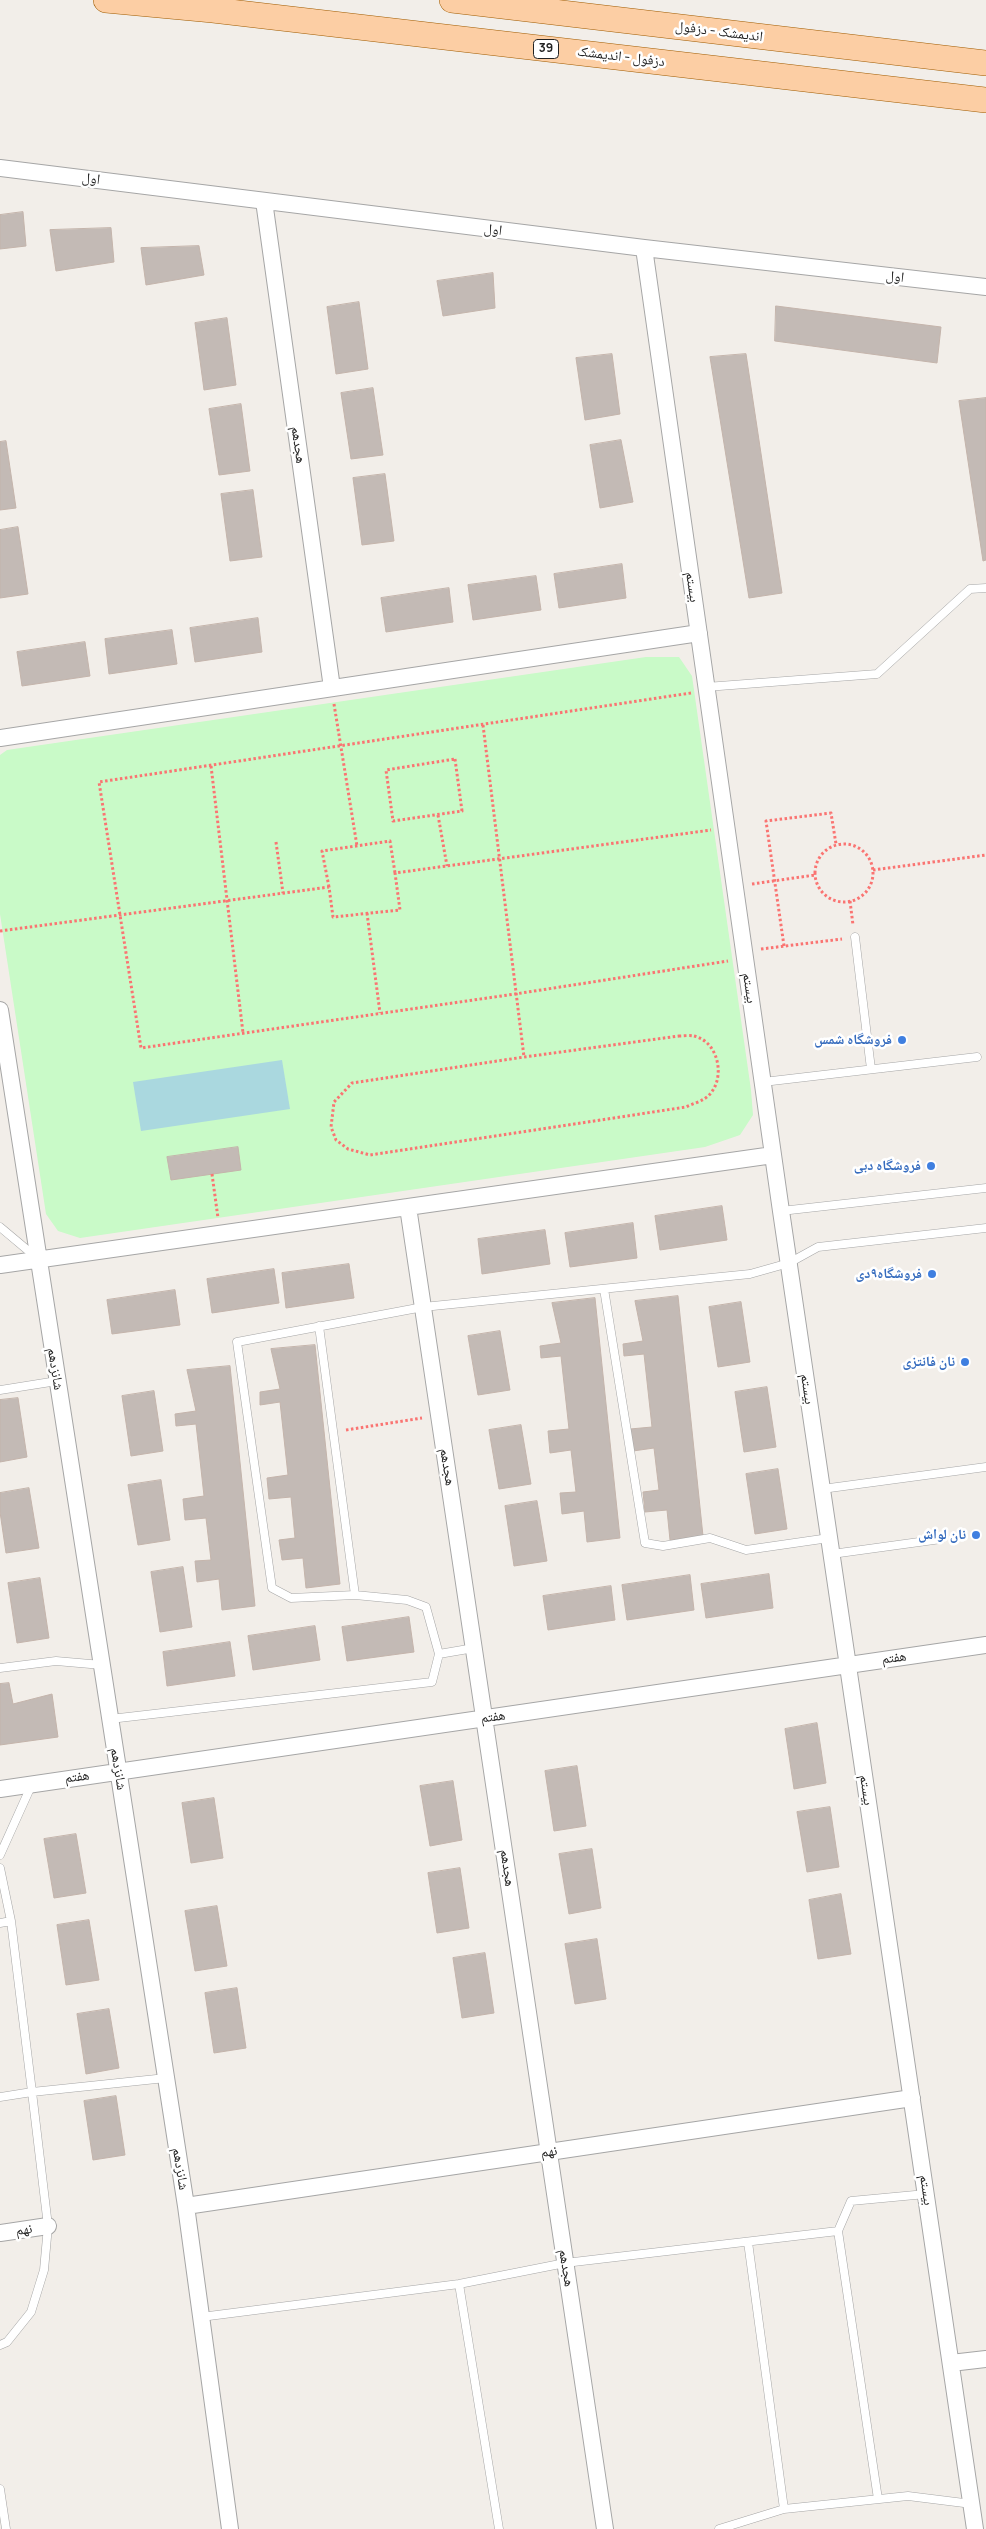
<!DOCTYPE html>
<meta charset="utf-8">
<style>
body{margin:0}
canvas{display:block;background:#f2eee9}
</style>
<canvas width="986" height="2529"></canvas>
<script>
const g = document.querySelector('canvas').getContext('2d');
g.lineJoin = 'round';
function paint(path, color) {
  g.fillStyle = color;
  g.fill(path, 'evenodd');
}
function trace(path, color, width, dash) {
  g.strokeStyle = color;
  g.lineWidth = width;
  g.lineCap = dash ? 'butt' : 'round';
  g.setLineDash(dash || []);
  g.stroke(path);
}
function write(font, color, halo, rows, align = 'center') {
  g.font = font + ' Manrope,"Noto Naskh Arabic",sans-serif';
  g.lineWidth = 5;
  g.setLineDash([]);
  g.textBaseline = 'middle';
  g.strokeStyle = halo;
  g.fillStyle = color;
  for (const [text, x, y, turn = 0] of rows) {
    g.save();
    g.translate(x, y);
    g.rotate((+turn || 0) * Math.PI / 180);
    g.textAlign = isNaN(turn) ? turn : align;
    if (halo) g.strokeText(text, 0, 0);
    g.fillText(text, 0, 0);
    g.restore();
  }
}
paint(new Path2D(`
 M646 657H679L692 676 751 1090 753 1115 740 1135 705 1147 80 1238 58 1231 46 1214 0 914V755L7 750Z`), '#c9fac8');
paint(new Path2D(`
 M282 1060 290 1109 141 1131 133 1082Z`), '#aad8df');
const building = new Path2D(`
 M23 212 26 246 0 249V215Z
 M111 228 114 262 56 271 50 230Z
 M199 246 204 275 146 285 141 248Z
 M493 273 495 308 443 316 437 281Z
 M359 302 368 369 336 374 327 307Z
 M776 306 941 327 937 363 775 341Z
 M227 318 236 385 204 390 195 323Z
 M612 354 620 414 585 420 576 358Z
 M746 354 782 593 749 598 710 357Z
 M373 388 383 455 351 459 341 393Z
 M986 398V560L983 561 959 401Z
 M241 404 250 471 219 475 209 409Z
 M621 440 633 502 600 508 590 445Z
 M6 441 16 508 0 510V442Z
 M385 474 394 541 362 545 353 478Z
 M253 490 262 557 230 561 221 494Z
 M18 527 28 594 0 598V530Z
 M622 564 626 598 559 608 554 574Z
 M536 576 541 610 473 620 468 585Z
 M449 588 453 622 386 632 381 598Z
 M258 618 262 652 195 662 190 628Z
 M172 630 177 664 109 674 105 639Z
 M85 642 90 676 22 686 17 652Z
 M238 1147 241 1170 171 1180 167 1157Z
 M722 1206 727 1240 660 1250 655 1216Z
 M633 1223 637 1258 570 1267 565 1233Z
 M545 1230 550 1264 482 1274 478 1239Z
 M349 1264 354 1298 286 1308 282 1273Z
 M274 1269 279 1303 212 1313 207 1279Z
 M175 1290 180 1325 112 1334 107 1300Z
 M678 1296 703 1536 670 1540 667 1510 645 1512 643 1492 659 1490 654 1448 633 1451 630 1429 652 1427 644 1354 624 1356 623 1344 643 1341 635 1301Z
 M595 1298 620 1538 587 1542 584 1511 562 1514 560 1493 576 1492 571 1450 550 1453 548 1431 569 1429 561 1356 541 1358 540 1346 561 1343 552 1303Z
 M741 1302 750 1362 718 1367 709 1307Z
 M500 1331 510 1390 478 1395 468 1336Z
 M315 1345 340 1584 306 1588 303 1558 282 1560 279 1540 295 1538 291 1497 269 1499 267 1478 288 1475 280 1402 260 1405V1392L280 1389 271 1349Z
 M230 1366 255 1606 222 1610 219 1579 197 1582 195 1561 211 1560 206 1518 185 1520 183 1499 204 1496 196 1424 176 1426 175 1414 196 1411 187 1370Z
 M767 1387 776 1447 744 1452 735 1392Z
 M154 1391 163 1451 131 1456 122 1396Z
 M18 1398 27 1457 0 1462V1400Z
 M521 1425 531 1484 499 1489 489 1430Z
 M778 1469 787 1529 755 1534 746 1474Z
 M161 1480 170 1540 138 1545 128 1485Z
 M29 1488 39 1548 6 1553 0 1512V1493Z
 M537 1501 547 1561 514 1566 505 1506Z
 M183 1567 192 1627 160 1632 151 1572Z
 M769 1574 773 1608 706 1618 701 1584Z
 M690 1575 694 1610 627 1620 622 1585Z
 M40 1578 49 1638 17 1643 8 1583Z
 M611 1586 615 1620 548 1630 543 1596Z
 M409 1617 414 1652 347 1661 342 1627Z
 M315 1626 320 1660 253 1670 248 1636Z
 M230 1642 235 1676 167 1686 163 1652Z
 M9 1683 13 1704 52 1694 58 1737 0 1745V1684Z
 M817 1723 826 1783 794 1789 785 1729Z
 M577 1766 586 1826 554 1831 545 1771Z
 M453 1781 462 1840 430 1846 420 1786Z
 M214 1798 223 1858 191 1863 182 1803Z
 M830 1807 839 1867 807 1872 797 1812Z
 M76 1834 86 1893 54 1898 44 1839Z
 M592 1849 601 1908 569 1914 559 1854Z
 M460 1868 469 1928 437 1933 428 1873Z
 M841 1894 851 1954 818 1959 809 1900Z
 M217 1906 227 1966 195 1971 185 1911Z
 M89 1920 99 1980 66 1985 57 1925Z
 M597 1939 606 1999 575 2004 565 1944Z
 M485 1953 494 2013 462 2018 453 1958Z
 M237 1988 246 2048 214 2053 205 1993Z
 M109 2009 119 2068 86 2074 77 2014Z
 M116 2096 125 2155 93 2160 84 2101Z`);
paint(building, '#c3bab5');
trace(building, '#c4b4ab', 1);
const service = new Path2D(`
 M706 687 877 674 970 589 986 588
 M855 937 871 1069
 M763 1082 977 1057
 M781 1211 986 1188
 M0 1227 37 1258
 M604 1289 645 1543 663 1546 710 1538 746 1550 829 1538
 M319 1326 355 1595
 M0 1390 57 1381
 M822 1489 986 1467
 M832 1554 941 1539
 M474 1648 439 1654 426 1607 407 1600 355 1595 291 1598 272 1588 237 1342 423 1307 750 1274 789 1263 818 1247 986 1228
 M0 1668 56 1661 102 1665
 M110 1719 432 1682 439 1654
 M0 1855 32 1784
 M0 1868 11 1921
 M0 1923 11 1921 32 2092 0 2097
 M838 2231 878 2499
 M748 2242 784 2509
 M459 2284 499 2529
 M201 2317 459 2284 565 2263 838 2231 851 2201 926 2194
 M0 2345 7 2342 31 2312 44 2270 48 2226 32 2092 166 2078
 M0 2489 6 2529
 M719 2529 784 2509 908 2496 972 2504`);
const minor = new Path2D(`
 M0 168 644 248 986 287
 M264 201 332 688
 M644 248 781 1211 975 2529
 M0 738 699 633
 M0 1010 186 2206 230 2529
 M408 1207 605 2529
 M0 1265 773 1155
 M0 1789 986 1645
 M186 2206 912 2098
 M0 2233 48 2226
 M951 2363 986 2359`);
const primary = new Path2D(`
 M106 0 213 10 986 100
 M452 0 986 63`);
trace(service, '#a6a6a6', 9);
trace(minor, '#a6a6a6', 18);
trace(primary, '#a05c00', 26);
trace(new Path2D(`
 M691 693 99 782 141 1048 515 994 728 961
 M334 704 357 846
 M483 725 524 1057
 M455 759 462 811 393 821 386 770Z
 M211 766 243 1033
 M438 815 447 866
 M276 842 283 893
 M815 873a29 29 0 1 1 58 0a29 29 0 1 1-58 0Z
 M873 870 986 855
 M752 884 815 875
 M329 887 322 851 390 841 395 873
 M850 901 853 925
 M367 913 380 1013
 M0 931 329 887 333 917 400 910 395 873 711 830
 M784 946 766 821 831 813 836 844
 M761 949 842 939
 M679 1036C683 1036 690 1035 694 1036 721 1042 727 1085 704 1099 699 1102 692 1104 686 1107L370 1155 348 1149 336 1140 331 1127 334 1102 352 1083 524 1057Z
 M212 1174 218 1218
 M346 1430 422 1418`), '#fa7472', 3, [2.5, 2.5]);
trace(service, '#fff', 8);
trace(minor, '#fff', 16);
trace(primary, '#fccea4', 25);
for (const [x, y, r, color] of [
 [902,1040,5,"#3f7fe0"],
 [931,1166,5,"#3f7fe0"],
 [932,1274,5,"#3f7fe0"],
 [965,1362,5,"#3f7fe0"],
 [976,1535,5,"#3f7fe0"]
]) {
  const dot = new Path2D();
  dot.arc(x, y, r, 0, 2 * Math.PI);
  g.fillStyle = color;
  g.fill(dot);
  trace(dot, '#fff', 2);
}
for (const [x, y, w] of [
 [546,49,25]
]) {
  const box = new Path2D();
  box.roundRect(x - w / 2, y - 9.5, w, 19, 4);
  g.fillStyle = '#fff';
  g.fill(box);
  trace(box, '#222', 1);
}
write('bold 12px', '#222', null, [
 ["39",546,49]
]);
write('14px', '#222', '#fff', [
 ["اندیمشک - دزفول",719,32,7],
 ["دزفول - اندیمشک",621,57,7],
 ["اول",91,179,7],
 ["اول",493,230,7],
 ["اول",895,277,7],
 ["هجدهم",298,445,82],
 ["بیستم",692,587,82],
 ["بیستم",749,988,82],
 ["شانزدهم",55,1369,81],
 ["بیستم",807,1389,82],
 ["هجدهم",447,1467,81],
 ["هفتم",894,1658,-8],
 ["هفتم",493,1717,-8],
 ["شانزدهم",118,1769,81],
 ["هفتم",77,1777,-8],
 ["بیستم",866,1790,82],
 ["هجدهم",507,1868,82],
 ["نهم",549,2152,-8],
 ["شانزدهم",180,2169,81],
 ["بیستم",926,2190,82],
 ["نهم",24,2230,-8],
 ["هجدهم",566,2268,81]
]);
write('bold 14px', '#366cbe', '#fff', [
 ["فروشگاه شمس",892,1040],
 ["فروشگاه دبی",921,1166],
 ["فروشگاه۹دی",922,1274],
 ["نان فانتزی",955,1362],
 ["نان لواش",966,1535]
], 'right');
</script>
